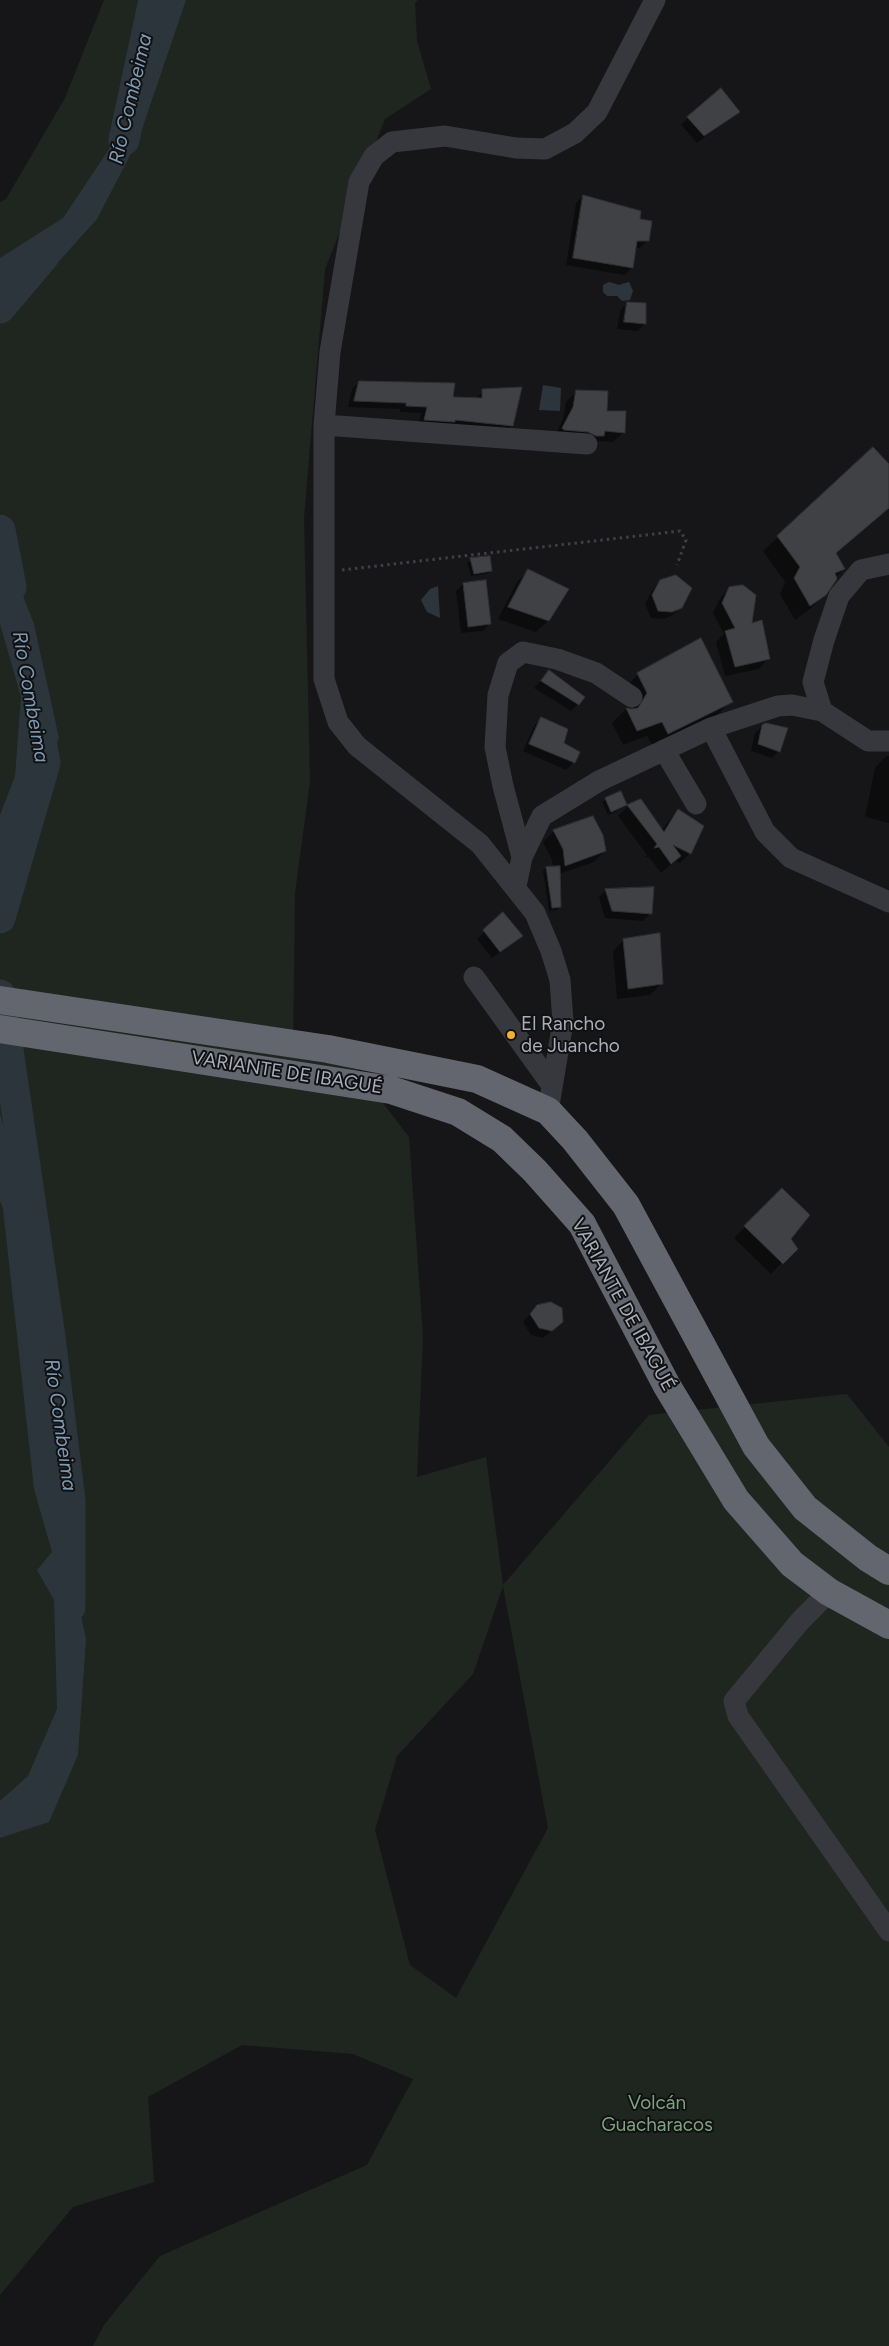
<!DOCTYPE html>
<meta charset="utf-8">
<style>
body{margin:0}
canvas{display:block;background:#161618}
</style>
<canvas width="889" height="2346"></canvas>
<script>
const g = document.querySelector('canvas').getContext('2d');
g.lineJoin = 'round';
function paint(path, color) {
  g.fillStyle = color;
  g.fill(path, 'evenodd');
}
function trace(path, color, width, dash) {
  g.strokeStyle = color;
  g.lineWidth = width;
  g.lineCap = dash ? 'butt' : 'round';
  g.setLineDash(dash || []);
  g.stroke(path);
}
function write(font, color, halo, rows, align = 'center') {
  g.font = font + ' Figtree,sans-serif';
  g.lineWidth = 4;
  g.setLineDash([]);
  g.textBaseline = 'middle';
  g.strokeStyle = halo;
  g.fillStyle = color;
  for (const [text, x, y, turn = 0] of rows) {
    g.save();
    g.translate(x, y);
    g.rotate((+turn || 0) * Math.PI / 180);
    g.textAlign = isNaN(turn) ? turn : align;
    if (halo) g.strokeText(text, 0, 0);
    g.fillText(text, 0, 0);
    g.restore();
  }
}
paint(new Path2D(`
 M104 0H418L415 3 417 41 431 89 385 119 325 269 304 518 310 782 295 893 293 1050 357 1069 409 1137 423 1336 417 1477 486 1457 503 1585 649 1415 847 1394 889 1447V2346H93L104 2325 160 2256 367 2165 413 2079 353 2054 242 2045 148 2097 154 2182 73 2207 0 2295V202L6 199 65 98ZM503 1586 548 1828 456 1998 410 1965 375 1830 397 1756 473 1674Z`), '#1e261f');
paint(new Path2D(`
 M166 0H186L139 138 97 219 51 270 0 298V258L63 218 109 149 146 71Z
 M609 282 619 285 629 282 633 291 630 300 622 301 617 296H607L603 292V285Z
 M543 385 561 388 560 411 539 410Z
 M0 537 34 624 59 738 0 875V815L15 776 21 697 0 624Z
 M438 586 440 618 427 612 421 600 430 589Z
 M0 1114 4 1127 27 1261 43 1399 60 1517 86 1639 78 1755 49 1822 0 1838V1801L28 1776 57 1709 54 1600 37 1570 52 1552 34 1489 3 1209 0 1201Z`), '#2c353c');
paint(new Path2D(`
 M738 112 697 143 681 125 688 118Z
 M583 196 639 220 648 240 640 248H635L632 268 624 275 566 265 576 203Z
 M627 303 645 324 637 331 617 329 620 311Z
 M359 382 452 398 476 399 483 391 512 425 505 432 418 426 421 413 400 412V409L348 407 352 389Z
 M577 391 605 412 624 432 613 442 597 441 593 446 553 439 563 419 566 402Z
 M889 466V509L835 554 843 570 835 578 825 594 810 609 795 620 780 594 785 582 763 551 778 537Z
 M471 560 491 571 487 574 471 576 467 563Z
 M529 570 567 590 548 621 536 632 498 619 517 582Z
 M661 581 681 607 673 615 664 619 651 618 645 604 653 589Z
 M463 584 490 623 483 631 461 633 456 591Z
 M730 588 768 659 759 669 725 676 716 642 724 634 713 613 720 598Z
 M549 672 578 704 571 711 534 688Z
 M638 674 731 701 717 715 653 747 647 736 623 745 612 723 626 709 632 711 634 708 624 689Z
 M541 718 563 743 574 762 566 770 523 751 534 726Z
 M762 726 779 751 772 758 751 751 755 733Z
 M886 756H889V823L865 817 875 768Z
 M620 792 627 806 608 815 602 802Z
 M628 806 661 831 678 810 690 853 680 863 675 861 661 873 649 857H645L647 855 618 816Z
 M554 831 605 851 594 862 559 874 560 907 557 910 549 911 543 871 546 868 553 867 552 860 543 842Z
 M606 890 651 913 643 921 605 918 599 897Z
 M503 914 522 936 492 958 477 939Z
 M624 940 662 983 650 995 617 999 613 951Z
 M782 1190 789 1239 796 1248 771 1274 734 1238Z
 M537 1306 554 1329 543 1338 531 1335 523 1322Z`), '#0007');
trace(new Path2D(`
 M124 140 154 0
 M0 308 44 256
 M0 530 11 587
 M0 918 45 763 42 746
 M0 995 50 1337 70 1501V1607`), '#2c353c', 31);
const building = new Path2D(`
 M721 88 740 112 704 136 687 117Z
 M583 195 641 211 640 219 652 221 649 241H637L633 268 573 258Z
 M627 302 646 303V324L624 322Z
 M359 381 455 383 453 397 482 398V389L522 387 513 426 455 420V422L424 420 427 407 406 406V403L354 401Z
 M576 390 608 391 607 411H626L625 433 605 431 604 436H596L588 432 564 430 562 428 573 407Z
 M873 447 889 464V508L836 553 845 569 835 573 837 579 826 595 810 606 794 578 800 567 777 536Z
 M490 556 492 571 474 574 470 558Z
 M528 569 569 589 549 621 508 607Z
 M676 575 692 588 682 608 672 612 658 611 652 595 660 580Z
 M486 580 491 624 468 627 463 583Z
 M743 585 756 595 752 623 762 620 770 659 735 667 725 631 735 628 722 603 729 587Z
 M701 638 733 702 668 734 662 722 637 731 626 708 632 709 638 708 647 693 637 673Z
 M549 670 585 697 579 705 541 681Z
 M541 717 568 729 564 743 580 752 575 763 529 744Z
 M766 723 788 728 780 752 758 744 762 725Z
 M621 791 627 805 611 812 605 798Z
 M641 799 664 832 678 809 704 826 691 854 673 845 681 856 671 864 659 847 654 848 657 844 627 805Z
 M593 816 603 835 606 851 565 866 563 849 553 830Z
 M560 866 561 907 552 908 546 867Z
 M654 887 652 914 612 911 605 889Z
 M503 912 523 936 500 952 483 930Z
 M660 933 663 984 628 989 623 939Z
 M782 1188 810 1215 791 1239 798 1249 783 1264 744 1226Z
 M551 1302 562 1308 563 1322 552 1331 539 1328 530 1314 537 1305Z`);
paint(building, '#404145');
trace(building, '#303034', 1);
trace(new Path2D(`
 M342 570 680 531 686 540 677 565`), '#3d3f44', 3, [2.5, 4]);
trace(new Path2D(`
 M324 425 587 444
 M822 711 813 682 824 640 839 596 861 570 889 564
 M711 728 765 832 791 858 889 902
 M664 750 696 804
 M522 857 503 786 495 747 498 695 508 663 523 652 557 659 596 673 632 697
 M516 886 522 857 542 816 599 781 711 728 778 706 792 705 822 711 868 741H889
 M474 977 551 1084
 M548 1111 563 1022 560 980 551 951 535 913 480 844 357 746 338 722 324 679V425L330 352 359 182 374 156 392 142 445 136 516 148 545 149 575 133 597 112 655 0
 M829 1592 801 1620 734 1701 738 1716 889 1931`), '#37383d', 21);
trace(new Path2D(`
 M0 1000 328 1049 477 1079 548 1111 575 1140 626 1205 756 1446 805 1508 868 1558 889 1571
 M0 1029 391 1090 458 1112 502 1139 535 1171 582 1224 667 1386 736 1500 792 1564 829 1592 889 1625`), '#63666e', 28);
for (const [x, y, r, color] of [
 [511,1035,5,"#f2b134"]
]) {
  const dot = new Path2D();
  dot.arc(x, y, r, 0, 2 * Math.PI);
  g.fillStyle = color;
  g.fill(dot);
  trace(dot, '#111113', 2);
}
write('19px', '#a8adb8', '#111113', [
 ["El Rancho",521,1024],
 ["de Juancho",521,1046]
], 'left');
write('19px', '#a8adb8', '#111113', [
 ["VARIANTE DE IBAGUÉ",287,1073,9],
 ["VARIANTE DE IBAGUÉ",623,1305,61]
]);
write('19px', '#7fa381', '#111113', [
 ["Volcán",657,2103],
 ["Guacharacos",657,2125]
]);
write('italic 20px', '#7f9bb3', '#111113', [
 ["Río Combeima",131,99,-77],
 ["Río Combeima",30,697,80],
 ["Río Combeima",60,1425,82]
]);
</script>
